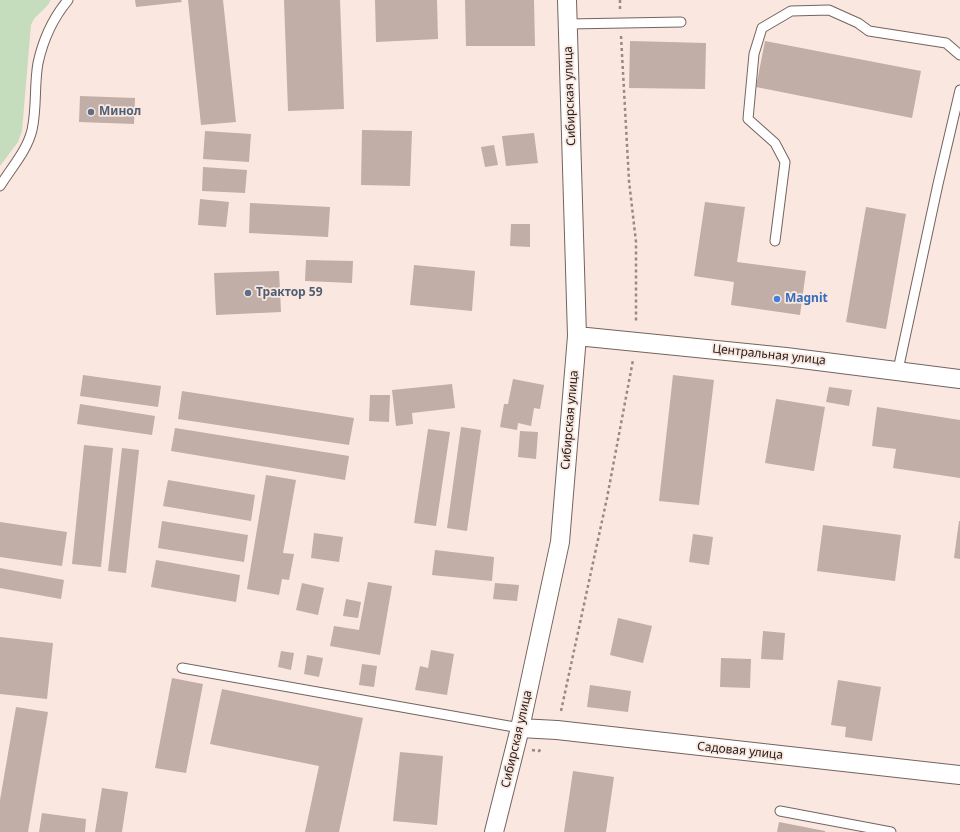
<!DOCTYPE html>
<meta charset="utf-8">
<style>
body{margin:0}
canvas{display:block;background:#fae7df}
</style>
<canvas width="960" height="832"></canvas>
<script>
const g = document.querySelector('canvas').getContext('2d');
g.lineJoin = 'round';
function paint(path, color) {
  g.fillStyle = color;
  g.fill(path, 'evenodd');
}
function trace(path, color, width, dash) {
  g.strokeStyle = color;
  g.lineWidth = width;
  g.lineCap = dash ? 'butt' : 'round';
  g.setLineDash(dash || []);
  g.stroke(path);
}
function write(font, color, halo, rows, align = 'center') {
  g.font = font + ' "Noto Sans",sans-serif';
  g.lineWidth = 3.5;
  g.setLineDash([]);
  g.textBaseline = 'middle';
  g.strokeStyle = halo;
  g.fillStyle = color;
  for (const [text, x, y, turn = 0] of rows) {
    g.save();
    g.translate(x, y);
    g.rotate((+turn || 0) * Math.PI / 180);
    g.textAlign = isNaN(turn) ? turn : align;
    if (halo) g.strokeText(text, 0, 0);
    g.fillText(text, 0, 0);
    g.restore();
  }
}
paint(new Path2D(`
 M0 0H51C46 10 35 14 31 25L22 131 18 142 0 166Z`), '#c6ddbd');
paint(new Path2D(`
 M135 0H181L182 2 136 7Z
 M188 0H223L236 122 201 125Z
 M284 0H340L344 109 288 111Z
 M375 0H437L438 39 376 42Z
 M465 0H534L535 46H466Z
 M630 41 706 43 705 89 629 88Z
 M765 41 921 71 912 118 756 87Z
 M80 96 135 98 134 124 79 122Z
 M362 130 412 131 410 186 361 185Z
 M205 131 251 134 249 162 203 159Z
 M534 133 538 163 506 166 502 136Z
 M494 145 498 165 485 167 481 147Z
 M203 167 247 170 245 193 202 191Z
 M200 199 229 202 226 227 198 225Z
 M705 202 745 207 737 262 806 271 800 315 731 305 734 282 694 276Z
 M250 203 330 207 328 237 249 233Z
 M866 207 906 214 886 329 846 322Z
 M511 224H530V247L510 246Z
 M306 260 353 261 352 283 305 281Z
 M414 265 475 271 472 311 410 305Z
 M279 271 281 312 216 315 214 273Z
 M83 375 161 386 158 407 80 396Z
 M673 375 714 380 699 505 659 501Z
 M513 379 544 385 540 409 534 408 531 426 518 423 517 430 500 427 504 404H508Z
 M452 384 455 408 412 413 413 424 396 426 392 390Z
 M829 387 852 390 849 406 826 402Z
 M182 391 354 418 349 445 178 419Z
 M370 395H390L389 422 369 421Z
 M776 399 825 407 814 471 765 463Z
 M80 404 155 416 152 435 77 424Z
 M877 407 960 420V478L893 468 896 449 872 446Z
 M461 427 481 430 467 531 447 528Z
 M175 428 349 456 345 480 171 451Z
 M428 429 450 432 436 526 414 523Z
 M520 431 538 432 536 459 518 457Z
 M84 445 113 448 101 567 72 564Z
 M122 448 139 450 126 573 108 571Z
 M266 475 296 480 283 553 294 554 289 580 282 579 279 595 247 589Z
 M168 480 255 495 251 521 163 506Z
 M162 521 248 535 244 562 158 548Z
 M959 521H960V559L954 558Z
 M0 522 67 532 62 566 0 557Z
 M823 525 901 535 895 581 817 571Z
 M314 533 343 537 339 562 311 558Z
 M693 534 713 537 709 565 689 562Z
 M435 550 494 557 492 581 432 575Z
 M156 560 240 575 236 602 151 587Z
 M0 568 64 580 61 599 0 588Z
 M368 582 392 586 380 655 330 646 334 626 359 630Z
 M302 583 324 588 318 615 296 610Z
 M495 583 519 585 517 601 493 599Z
 M346 599 361 602 358 618 343 616Z
 M618 618 652 626 643 663 610 655Z
 M763 631 785 633 783 660 761 659Z
 M0 637 53 643 47 699 0 694Z
 M431 650 454 654 447 695 415 690 420 666 428 668Z
 M281 651 294 653 291 670 278 667Z
 M307 655 323 658 319 677 304 674Z
 M721 658 751 659 750 688 720 687Z
 M362 664 377 666 374 687 359 685Z
 M172 678 203 684 186 773 155 768Z
 M838 680 881 687 872 741 845 737 846 727 831 725Z
 M590 685 631 691 628 712 587 707Z
 M222 689 363 718 339 832H305L319 766 210 744Z
 M16 707 48 712 28 832H0V800Z
 M400 752 443 756 437 825 393 821Z
 M573 771 614 777 606 832H564Z
 M102 788 128 792 122 832H95Z
 M42 813 86 819 85 832H39Z
 M779 822 825 831V832H777Z`), '#c0aea7');
const lane = new Path2D(`
 M568 24 681 22
 M0 186C11 168 27 151 32 130 37 108 34 85 38 63 43 40 53 18 68 0
 M775 241 785 162 775 143 748 119 754 54 762 28 791 11 829 10 858 23 869 31 946 43 960 55
 M898 370 938 184 960 90
 M182 668 520 728
 M780 811 891 832`);
const street = new Path2D(`
 M577 336 786 357 960 379
 M520 728 557 730 960 775
 M494 832 520 728 560 542 577 336 567 0`);
trace(lane, '#74645e', 11);
trace(street, '#74645e', 20);
trace(new Path2D(`
 M620 0V9
 M621 36 629 181 636 242V323
 M561 711 607 498 633 360
 M532 750 539 751 542 748`), '#978a84', 2.5, [3, 3]);
trace(lane, '#fff', 9);
trace(street, '#fff', 18);
for (const [x, y, r, color] of [
 [91,112,4,"#5c6f8a"],
 [248,293,4,"#5c6f8a"],
 [777,299,4,"#3f7fe0"]
]) {
  const dot = new Path2D();
  dot.arc(x, y, r, 0, 2 * Math.PI);
  g.fillStyle = color;
  g.fill(dot);
  trace(dot, '#fae7df', 1.5);
}
write('12px', '#27211e', '#fae7df', [
 ["Сибирская улица",570,96,-92],
 ["Центральная улица",769,355,6],
 ["Сибирская улица",570,420,-85],
 ["Сибирская улица",517,739,-77],
 ["Садовая улица",740,751,6]
]);
write('bold 12px', '#4e5e75', '#fae7df', [
 ["Минол",99,112],
 ["Трактор 59",256,293]
], 'left');
write('bold 12px', '#366cbe', '#fae7df', [
 ["Magnit",785,299]
], 'left');
</script>
